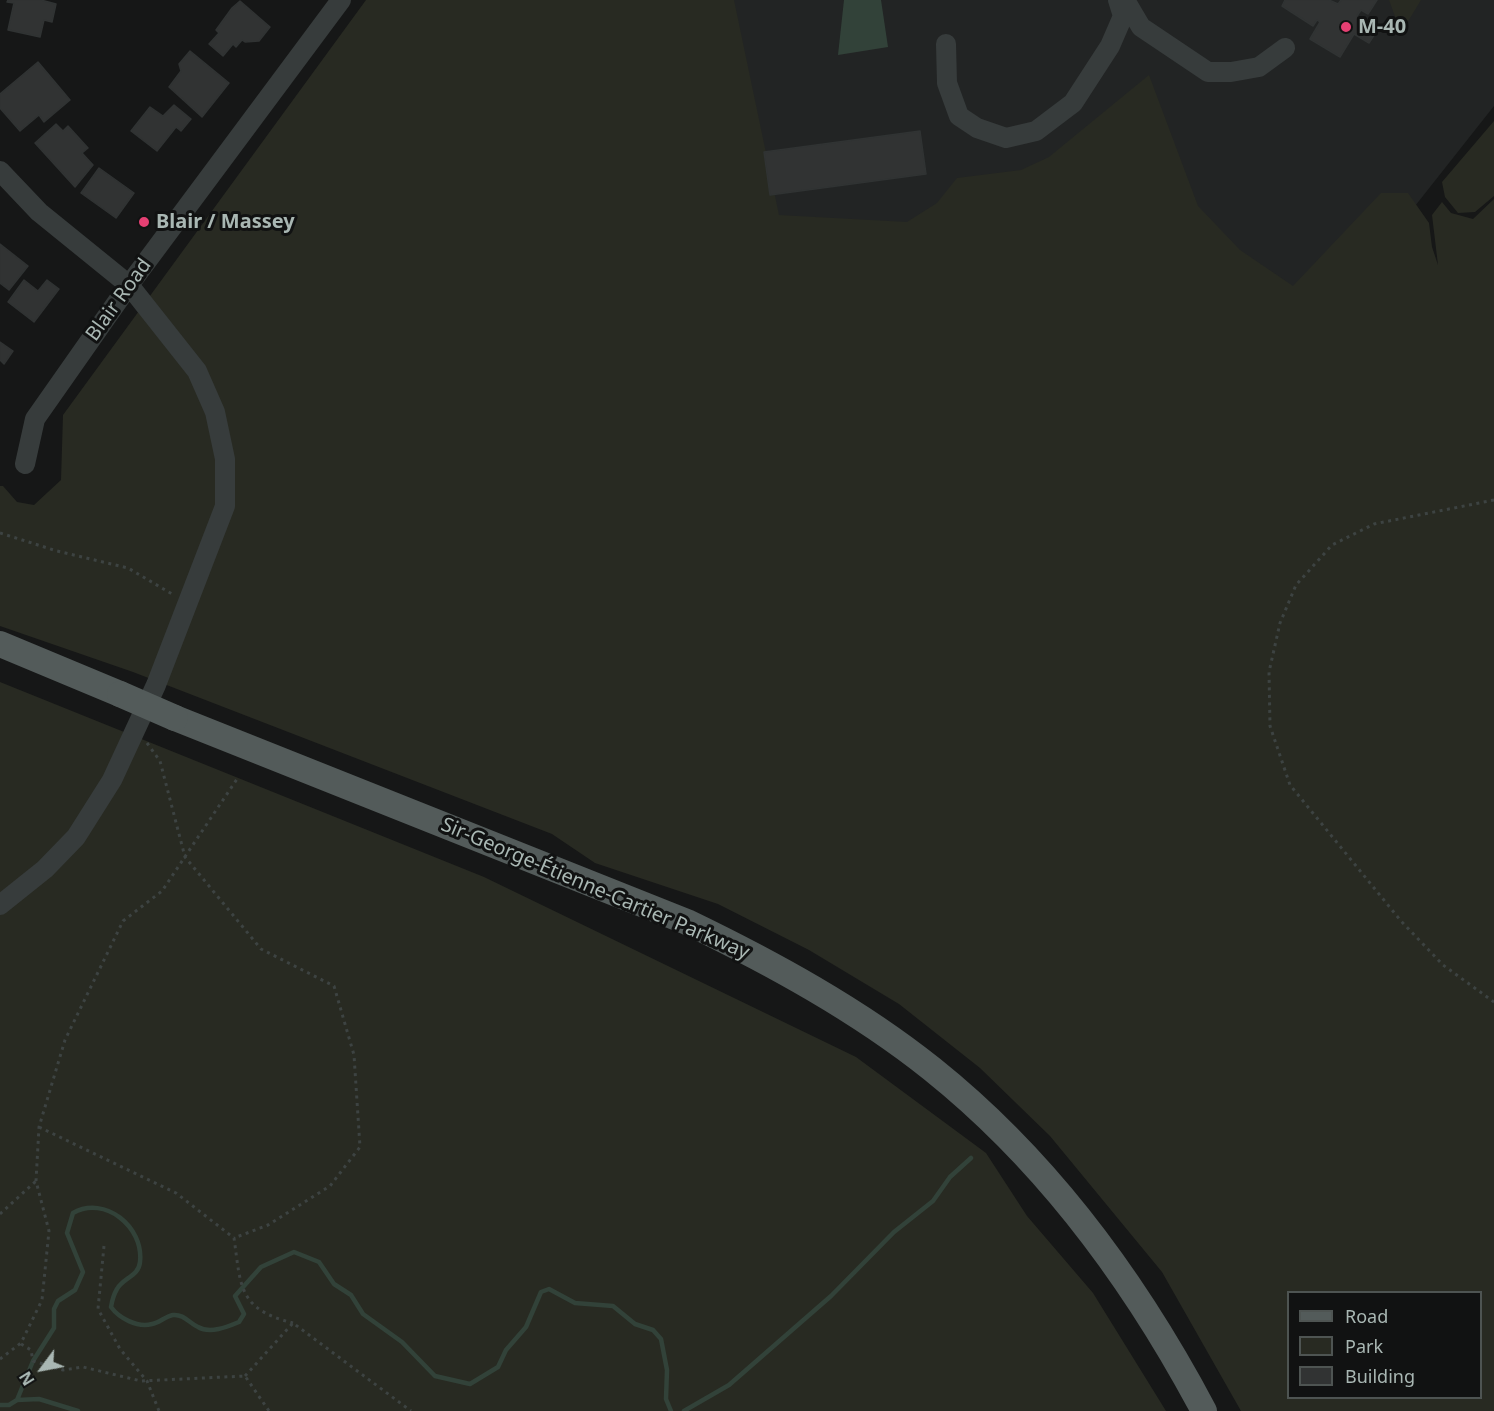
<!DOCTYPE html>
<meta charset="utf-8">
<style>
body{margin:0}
#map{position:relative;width:1494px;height:1411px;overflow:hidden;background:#161717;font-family:"Noto Sans",sans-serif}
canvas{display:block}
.legend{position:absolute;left:1287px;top:1291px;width:195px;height:108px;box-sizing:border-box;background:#111212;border:2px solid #4e5452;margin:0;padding:8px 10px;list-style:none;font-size:18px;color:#a9b7b3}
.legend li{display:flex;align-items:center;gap:12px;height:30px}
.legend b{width:30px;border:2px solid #4e5452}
.north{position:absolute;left:12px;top:1339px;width:60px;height:60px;-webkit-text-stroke:4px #111212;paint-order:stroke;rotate:238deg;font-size:16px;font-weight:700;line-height:24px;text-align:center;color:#a9b7b3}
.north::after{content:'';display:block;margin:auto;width:21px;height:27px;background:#a9b7b3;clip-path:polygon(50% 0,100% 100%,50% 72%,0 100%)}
</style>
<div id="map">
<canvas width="1494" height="1411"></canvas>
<ul class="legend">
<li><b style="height:8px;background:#535b5a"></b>Road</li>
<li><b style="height:16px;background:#282a22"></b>Park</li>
<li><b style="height:16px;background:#313333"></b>Building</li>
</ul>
<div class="north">N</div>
</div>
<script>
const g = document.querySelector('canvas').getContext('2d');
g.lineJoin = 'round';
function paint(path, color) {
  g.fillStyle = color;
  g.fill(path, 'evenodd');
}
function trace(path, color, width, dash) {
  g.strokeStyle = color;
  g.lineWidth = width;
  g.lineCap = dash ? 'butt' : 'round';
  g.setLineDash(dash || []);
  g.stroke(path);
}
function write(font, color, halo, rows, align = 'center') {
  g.font = font + ' "Noto Sans",sans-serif';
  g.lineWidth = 6;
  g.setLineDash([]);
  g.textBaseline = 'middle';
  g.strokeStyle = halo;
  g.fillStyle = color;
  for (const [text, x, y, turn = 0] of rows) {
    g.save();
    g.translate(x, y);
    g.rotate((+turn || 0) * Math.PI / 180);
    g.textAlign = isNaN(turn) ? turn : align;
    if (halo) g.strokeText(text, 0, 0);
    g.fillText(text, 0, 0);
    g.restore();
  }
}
paint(new Path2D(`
 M382 0H1494V106L969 771Z`), '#222424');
paint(new Path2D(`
 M366 0H734L779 215 907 222 937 203 957 178 1021 170 1049 157 1149 75 1198 206 1240 250 1293 286 1381 193H1408L1429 223 1432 247 1438 265 1432 215 1442 202 1451 213 1473 219 1494 199V1411H1241L1162 1272 1050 1136 980 1068 899 1004 809 950 718 904 595 863 552 834 133 672 0 626V486H3L17 502 34 505 61 480 63 415ZM1288 1292H1480V1398H1288Z
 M1389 0H1421L1401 33Z
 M1494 121V196L1475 212 1458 213 1445 197 1442 182Z
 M0 682 484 877 856 1057 986 1153 1027 1216 1093 1293 1166 1411H0Z`), '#282a22');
paint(new Path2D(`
 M844 0H881L888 47 838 55Z`), '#324239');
trace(new Path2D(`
 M17 1400 39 1399 78 1411
 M0 1405H9L17 1400 33 1361 54 1328V1309L58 1301 75 1290 83 1272 67 1233 73 1213C105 1195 144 1227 140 1262 139 1276 123 1278 117 1289 114 1294 112 1301 111 1307 119 1318 137 1328 152 1324 159 1323 166 1316 173 1315 184 1314 189 1323 198 1327 210 1334 227 1327 239 1322L244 1314 235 1296 261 1267 294 1252 319 1262 334 1284 351 1295 363 1314 402 1342 435 1376 470 1384 498 1367 506 1350 526 1327 541 1292 549 1289 575 1303 613 1306 635 1324 653 1330 661 1339 667 1370 666 1399 671 1411
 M684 1411 729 1385 831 1296 894 1232 933 1201 950 1177 971 1158`), '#324239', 4.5);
const building = new Path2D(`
 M8 0H41L56 4 52 22 44 20 40 37 8 30 14 3 7 2Z
 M1285 0H1329L1338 4 1341 0H1377L1368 14 1361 10 1357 16 1378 29 1369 43 1354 34 1340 57 1310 39 1320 22 1317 20 1313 26 1282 6Z
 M240 1 270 27 259 41 245 42 242 40 236 47 233 44 223 56 209 44 219 33 216 30 232 8Z
 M190 51 229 83 202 117 169 87 181 71 179 64Z
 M38 62 70 100 44 122 39 115 20 131 0 108V94Z
 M174 105 191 119 181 131 176 127 157 151 131 131 150 107 163 116Z
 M56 124 63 131 68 126 88 148 82 153 93 165 75 187 35 143Z
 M920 131 926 174 770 195 764 152Z
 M99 168 134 193 116 218 81 193Z
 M0 244 28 266 9 290 0 283Z
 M24 280 38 291 47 280 59 289 34 322 8 302Z
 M0 342 13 351 4 364 0 360Z`);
paint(building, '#313333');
trace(building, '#303333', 1.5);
trace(new Path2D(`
 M1494 500 1374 524 1332 545 1296 585 1280 623 1269 672 1270 726 1290 785 1401 921 1443 965 1494 1002
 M0 533 57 551 128 568 172 594
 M147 743 160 761 185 857 261 949 334 986 354 1055 360 1147 330 1186 268 1225 234 1238
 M39 1127 176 1193 234 1238C241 1287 238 1309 293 1323
 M0 1214 36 1181
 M104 1246 98 1309 120 1349 147 1381 159 1411
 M21 1344 31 1350 33 1361 63 1370 83 1367 141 1381 245 1376 269 1411
 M0 1359 21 1343 42 1300 49 1231 36 1181 39 1127 65 1040 123 921 162 891 237 779
 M245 1376 293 1323 411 1411`), '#3d4342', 3, [3, 4.5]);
trace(new Path2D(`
 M1125 0 1141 27 1208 72H1231L1259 67 1285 48
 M946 44 947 83 959 116 977 128 1006 138 1036 131 1073 103 1110 46 1123 16 1118 0
 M0 171 39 212 129 285 197 371 215 412 225 459V506L156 685 112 780 76 837 45 869 0 905
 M25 464 35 419 129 285 341 0`), '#373c3c', 20);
trace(new Path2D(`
 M0 644 120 694
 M175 718 687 922C772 963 858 1010 932 1069 1047 1161 1135 1281 1204 1411`), '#535b5a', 26);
trace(new Path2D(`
 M120 694 175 718`), '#535b5a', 26);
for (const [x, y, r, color] of [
 [1346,27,6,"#e54073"],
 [144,222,6,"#e54073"]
]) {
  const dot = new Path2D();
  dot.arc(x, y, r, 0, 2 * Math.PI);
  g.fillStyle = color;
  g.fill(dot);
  trace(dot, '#111212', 2);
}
write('bold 20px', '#a9b7b3', '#111212', [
 ["M-40",1358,27],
 ["Blair / Massey",156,222]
], 'left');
write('20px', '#a9b7b3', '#111212', [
 ["Blair Road",119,300,-54],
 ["Sir-George-Étienne-Cartier Parkway",595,889,23]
]);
</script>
